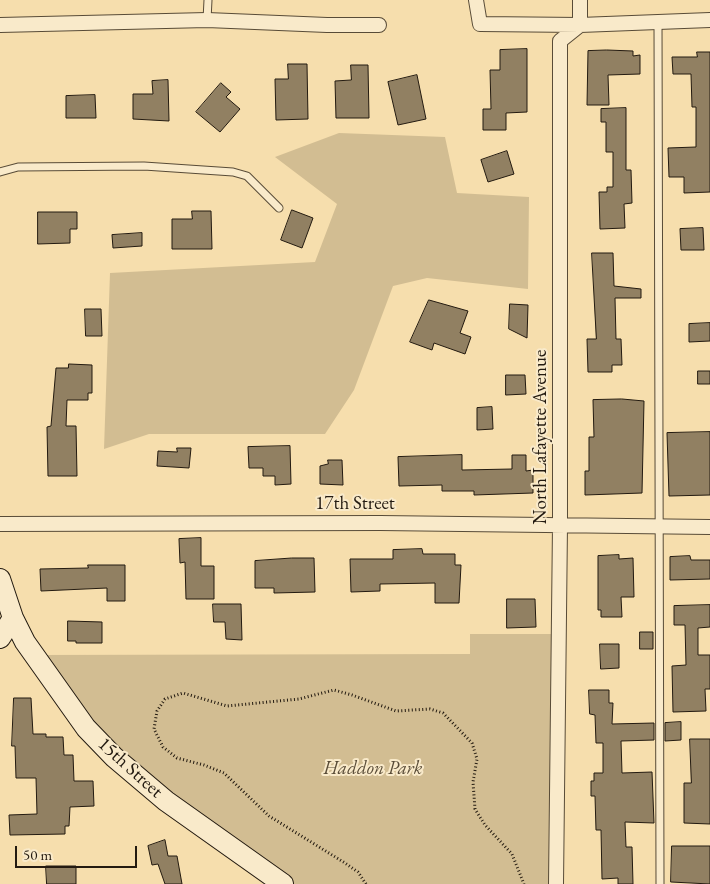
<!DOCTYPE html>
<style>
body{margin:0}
#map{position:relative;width:710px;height:884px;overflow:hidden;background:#f6dead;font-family:"EB Garamond",serif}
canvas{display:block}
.scale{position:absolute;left:15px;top:846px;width:122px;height:22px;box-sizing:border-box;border:2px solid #231a10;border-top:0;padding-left:6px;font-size:15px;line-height:18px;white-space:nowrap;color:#231a10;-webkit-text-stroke:4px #f9eaca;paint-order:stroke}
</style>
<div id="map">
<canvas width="710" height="884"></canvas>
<div class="scale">50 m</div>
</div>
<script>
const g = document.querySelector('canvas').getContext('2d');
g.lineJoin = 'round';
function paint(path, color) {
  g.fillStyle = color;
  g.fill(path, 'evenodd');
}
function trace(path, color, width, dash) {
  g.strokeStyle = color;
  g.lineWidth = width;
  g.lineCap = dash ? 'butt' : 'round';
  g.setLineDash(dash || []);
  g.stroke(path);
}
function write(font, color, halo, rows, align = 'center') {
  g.font = font + ' "EB Garamond",serif';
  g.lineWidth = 4;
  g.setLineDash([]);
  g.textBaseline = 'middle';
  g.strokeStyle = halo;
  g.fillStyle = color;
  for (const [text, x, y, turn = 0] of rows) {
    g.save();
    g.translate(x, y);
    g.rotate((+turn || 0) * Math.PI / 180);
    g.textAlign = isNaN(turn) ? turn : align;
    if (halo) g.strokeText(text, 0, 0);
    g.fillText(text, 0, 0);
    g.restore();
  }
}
paint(new Path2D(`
 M339 133 445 137 457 193 529 197 528 289 427 278 393 286 354 390 325 434H149L104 449 110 273 315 262 337 204 275 157Z
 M470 634H559L556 884H283L148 787 35 655 470 654Z`), '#d2bd92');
const building = new Path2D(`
 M527 49V112L506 113V130H483V109H491L490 70H500V50Z
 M607 50 633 51V56L640 55V74L608 75 609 105H587L588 51Z
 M697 52H710V192L684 193V177H669L668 148 696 147V107H692L691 74H673L672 57H697Z
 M288 64H307L308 119 276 120 275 79H288Z
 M351 65H368L369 118H336L335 81 351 80Z
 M417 75 426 119 398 125 388 82Z
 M168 80 169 121 133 119V94H153L152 81Z
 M221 83 231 92 226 97 240 109 220 132 196 112Z
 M95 95 96 118H66V96Z
 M626 108V170H631L632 203 624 204 625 228 600 229 599 192H607V187H613V152H606V122H601V109Z
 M507 151 514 174 488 182 481 160Z
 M292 210 313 218 302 248 281 240Z
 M192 211H211L212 249H172V219H192Z
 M38 212H77V229H70V243L38 244Z
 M703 228 704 250H681L680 229Z
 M142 233V246L113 248 112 235Z
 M592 253H613L614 286 641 289V298H615L616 339H621L622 365H612V372H588L587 339H596Z
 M429 300 468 311 460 333 471 337 465 354 434 343 432 350 410 342Z
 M510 304 528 305 527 338 509 329Z
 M85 309H101L102 336H86Z
 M710 323V341L689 342V324Z
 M69 364 92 365V393H88V400H67L66 426H76L77 476H48L47 427 51 426 56 368H68Z
 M698 371H710V384H698Z
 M506 375H525L526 394 506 395Z
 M622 399 644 401 642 493 585 495V471H589V437H594L593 400Z
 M492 407 493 429 477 430V408Z
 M710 432V495L669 496 667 433Z
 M290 446 291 484 275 485V476H263V468H249L248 447Z
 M177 448H191L189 468 157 466 158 451 177 452Z
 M462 455V470L512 469V455H526V471L533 470V493L474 495V491H442V485L399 486 398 457Z
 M328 460H342L343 485 320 484V466L328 464Z
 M201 538V566H214V599H186L185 562 180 563 179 539Z
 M422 549 423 554H455V565H461L459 603H435V583L380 584V591L351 592 350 559H393V550Z
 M619 555V559L633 558 634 597H621L622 617H601V610H598V556Z
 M690 556 691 560H710V579L670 580V557Z
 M292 558H314L315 592 274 593V588H255V561Z
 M88 565H125V601H107V588L41 591 40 569 88 568Z
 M507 599H535L536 627 507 628Z
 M213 604H241L242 640 226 639 225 622H214Z
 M710 605V627L698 628V655H710V689H705L706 711 673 712 672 666 686 665 685 625H674V606Z
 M68 621 102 622V643H76V641H68Z
 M640 632H653V649H640Z
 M600 644H619V668L601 669Z
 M589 690H609V703H613L612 724 654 723V740L621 741 622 773 652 772 654 823 625 822 626 847H632L633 884H618V878L602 879 601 830H596L595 796H591V781H594V773H603V743H596L595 715 590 714Z
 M14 698H31L33 734H46V737H63L64 755H73L74 781H93L94 806 70 807 69 826H65V834L10 835 9 815 37 814 36 778H16L15 746H12Z
 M681 722V740L665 741V723Z
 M690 739H710V824L684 823V783H691Z
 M165 840 168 856H177L182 884H165L158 864 152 865 148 846Z
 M672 846H710V884L671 882Z
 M46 866H76V884H47Z`);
paint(building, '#918062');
trace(building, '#231a10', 1);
const lane = new Path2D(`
 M207 20 208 0
 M658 22 660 884
 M0 172 18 167 144 166 233 172 247 176 279 208`);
const street = new Path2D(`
 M476 0 480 24 580 25 710 20
 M0 25 207 20 327 25H379
 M0 524 380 523 710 527
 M556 884 560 525V41L580 25V0`);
const secondary = new Path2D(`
 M0 579 13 618 0 638
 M13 618 25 642 86 728 114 757 166 801 283 884`);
trace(lane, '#584b37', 9);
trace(street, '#584b37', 16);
trace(secondary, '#231a10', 22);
trace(new Path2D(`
 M366 884 358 872 345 863 269 816 224 773 204 765 177 758 163 747 154 729 157 711 165 699 183 693 227 706 299 699 334 690 352 695 396 711 430 709 443 713 472 743 477 759 473 782 475 809 485 825 512 854 524 884`), '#231a10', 3, [1, 2.5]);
trace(lane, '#f9eaca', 7);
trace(street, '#f9eaca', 14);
trace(secondary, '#f9eaca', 20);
write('19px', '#231a10', '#f9eaca', [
 ["North Lafayette Avenue",541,437,-90],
 ["17th Street",355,504],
 ["15th Street",130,768,42]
]);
write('italic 19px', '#584b37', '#f9eaca', [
 ["Haddon Park",373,769]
]);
</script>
